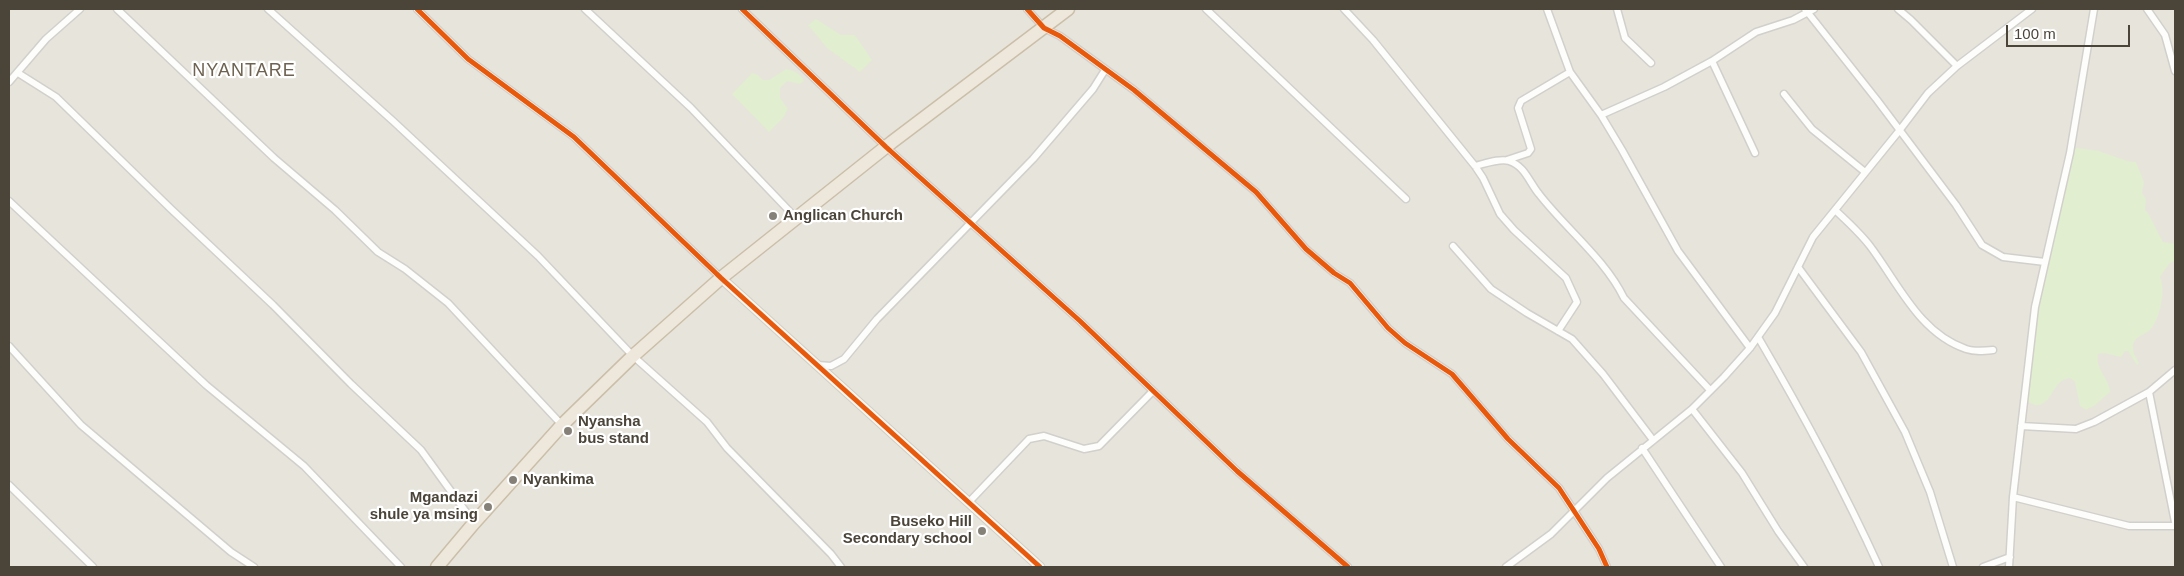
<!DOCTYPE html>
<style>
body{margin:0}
#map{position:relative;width:2184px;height:576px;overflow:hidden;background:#f4f2ee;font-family:Helvetica,sans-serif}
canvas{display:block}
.frame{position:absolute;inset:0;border:10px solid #4b4439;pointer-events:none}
.scale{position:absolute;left:2006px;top:25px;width:124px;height:22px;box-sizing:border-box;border:2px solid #4b4439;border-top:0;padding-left:6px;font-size:15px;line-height:18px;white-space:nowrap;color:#4b4439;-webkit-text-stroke:4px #fff;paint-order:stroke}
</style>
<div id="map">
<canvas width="2184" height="576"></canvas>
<div class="frame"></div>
<div class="scale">100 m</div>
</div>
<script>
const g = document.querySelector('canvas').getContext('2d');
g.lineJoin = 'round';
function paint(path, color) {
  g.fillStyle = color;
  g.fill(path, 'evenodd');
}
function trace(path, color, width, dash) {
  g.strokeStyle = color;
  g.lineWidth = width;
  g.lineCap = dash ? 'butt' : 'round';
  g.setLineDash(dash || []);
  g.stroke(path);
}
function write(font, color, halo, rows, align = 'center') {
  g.font = font + ' Helvetica,sans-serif';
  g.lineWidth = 4.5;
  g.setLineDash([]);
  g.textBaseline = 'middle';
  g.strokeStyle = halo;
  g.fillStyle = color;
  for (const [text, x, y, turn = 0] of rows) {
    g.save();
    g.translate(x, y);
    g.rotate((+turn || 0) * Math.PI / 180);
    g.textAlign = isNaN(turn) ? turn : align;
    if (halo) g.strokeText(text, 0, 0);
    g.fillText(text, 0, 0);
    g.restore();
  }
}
paint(new Path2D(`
 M9 9H2175V567H9Z`), '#e7e4dc');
paint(new Path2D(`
 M816 19 841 35H855L872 60 860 72 827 48 808 25Z
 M786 69C794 71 800 73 804 81L800 84 787 81 780 88V98L788 109 783 118 769 132 732 94 752 73 758 75 763 80H769Z
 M2077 148 2099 151 2127 161 2136 162 2144 182 2142 193 2146 199 2145 210 2148 213 2163 242 2175 244V261L2170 263 2160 277C2166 289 2160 320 2150 330 2145 335 2135 336 2133 345 2132 352 2136 357 2139 363L2137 365 2128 351H2125L2121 357 2104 353 2098 354C2095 370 2109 377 2110 392L2094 406 2086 410 2080 406 2075 382 2070 378C2049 379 2052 420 2024 399L2034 307 2071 150Z`), '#e1eecf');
const street = new Path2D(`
 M117 9 274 158 335 210 378 252 405 269 448 303 562 425
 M268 9 393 121 538 256 633 356 707 422 727 448 831 554 841 567
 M417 9 468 59 574 137 721 278
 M585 9 691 108 796 218
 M742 9 886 147 1080 321 1237 471 1348 567
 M1027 9 1044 28 1060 36 1134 90 1256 192 1306 249 1334 273 1350 283 1388 328 1405 343 1452 374 1508 439 1559 488 1599 549 1607 567
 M1206 9 1406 199
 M1344 9 1373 40 1475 166 1483 178 1500 214 1514 230 1566 278 1577 302 1558 331
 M1547 9 1570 72 1601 115 1622 150 1678 251 1750 348
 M1617 9 1625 38 1651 63
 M1805 9 1877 100 1956 205 1982 245 2003 257 2045 262
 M1898 9 1911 20 1957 66
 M2147 9 2165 35 2175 71
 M1712 61 1755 153
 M18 73 56 97 171 209 273 305 351 384 421 450 474 523
 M9 82 46 39 80 9
 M1784 94 1812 129 1865 172
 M1601 115 1664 87 1712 61 1756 32 1793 20 1814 9
 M1507 160 1528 153 1531 149 1518 108 1521 101 1570 72
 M1475 166C1484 164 1500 158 1509 161 1525 166 1529 182 1539 194 1566 229 1605 259 1624 298L1710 390
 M9 201 206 385 304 466 401 567
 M1835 210C1847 221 1860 233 1870 246 1898 283 1919 333 1966 349 1975 352 1984 351 1993 350
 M1453 246 1491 289 1527 313 1572 339 1603 374 1653 440
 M1798 267 1861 352 1905 432 1930 492 1953 567
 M1758 337C1802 412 1843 488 1879 567
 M9 346 81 425 231 552 254 567
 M817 365 831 366 844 359 877 319 1033 159 1093 89 1105 70
 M2149 392 2175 522
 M1692 409 1742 473 1778 531 1804 567
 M2021 426 2076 429 2094 422 2149 392 2175 370
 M1642 448 1721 567
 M9 485 93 567
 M2013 497 2129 526H2175
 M969 502 1029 439 1044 436 1084 449 1099 446 1153 391
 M1506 567 1551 534 1607 478 1692 409 1724 377 1750 348 1775 313 1813 237 1899 131 1928 93 1957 66 2032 9
 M1983 567 2010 557
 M2009 567 2013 497 2035 307 2070 153 2094 9`);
const secondary = new Path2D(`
 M721 278 1040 567`);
const highway = new Path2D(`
 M437 567 474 523 562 425 633 356 721 278 892 142 1068 9`);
trace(street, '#d2d0cb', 9);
trace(secondary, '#d3cfc5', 11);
trace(highway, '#ccbfa9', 15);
trace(street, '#fdfdfc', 6);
trace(secondary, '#f7f6f1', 9);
trace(highway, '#ede8db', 12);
trace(new Path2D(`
 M417 9 468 59 574 137 721 278 1040 567
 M742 9 886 147 1080 321 1237 471 1348 567
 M1027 9 1044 28 1060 36 1134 90 1256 192 1306 249 1334 273 1350 283 1388 328 1405 343 1452 374 1508 439 1559 488 1599 549 1607 567`), '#e8590c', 5);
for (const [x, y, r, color] of [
 [773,216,5,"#868178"],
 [568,431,5,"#868178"],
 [513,480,5,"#868178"],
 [488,507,5,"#868178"],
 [982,531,5,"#868178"]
]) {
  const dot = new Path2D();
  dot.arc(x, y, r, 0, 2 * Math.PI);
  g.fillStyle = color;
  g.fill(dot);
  trace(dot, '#fff', 2);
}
write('bold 15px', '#4b4439', '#fff', [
 ["Anglican Church",783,216],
 ["Nyansha",578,422],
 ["bus stand",578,439],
 ["Nyankima",523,480],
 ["Mgandazi",478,498,"right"],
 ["shule ya msing",478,515,"right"],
 ["Buseko Hill",972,522,"right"],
 ["Secondary school",972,539,"right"]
], 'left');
g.letterSpacing = '1px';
write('18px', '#6e6250', '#fff', [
 ["NYANTARE",244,71]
]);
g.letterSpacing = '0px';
</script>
